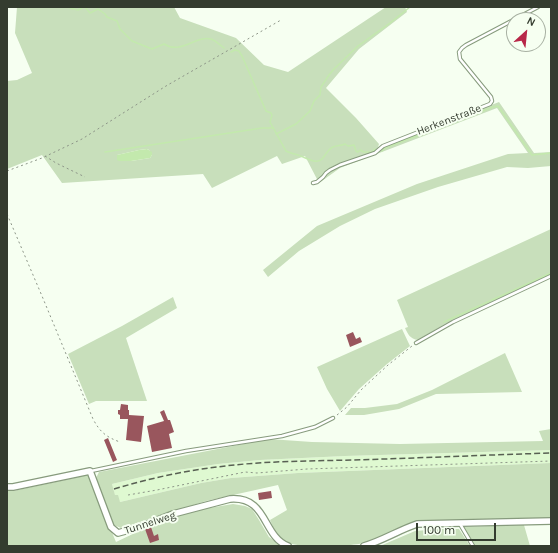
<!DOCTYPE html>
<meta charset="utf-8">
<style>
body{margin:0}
#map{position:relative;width:558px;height:553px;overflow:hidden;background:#f6fff1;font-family:Karla,sans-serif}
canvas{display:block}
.frame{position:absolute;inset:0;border:8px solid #343c2f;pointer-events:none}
.north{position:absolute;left:506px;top:12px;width:40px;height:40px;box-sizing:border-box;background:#f6fff1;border:1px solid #a8b1a3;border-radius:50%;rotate:27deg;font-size:11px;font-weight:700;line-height:16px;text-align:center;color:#343c2f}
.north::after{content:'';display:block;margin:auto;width:14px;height:18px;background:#b82748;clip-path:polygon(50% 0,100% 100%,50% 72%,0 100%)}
.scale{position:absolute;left:416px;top:523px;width:80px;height:18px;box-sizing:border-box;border:2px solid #343c2f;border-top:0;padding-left:5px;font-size:12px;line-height:14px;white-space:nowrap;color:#343c2f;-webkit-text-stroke:3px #f6fff1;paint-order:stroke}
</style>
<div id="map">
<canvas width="558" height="553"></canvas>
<div class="frame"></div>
<div class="north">N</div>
<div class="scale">100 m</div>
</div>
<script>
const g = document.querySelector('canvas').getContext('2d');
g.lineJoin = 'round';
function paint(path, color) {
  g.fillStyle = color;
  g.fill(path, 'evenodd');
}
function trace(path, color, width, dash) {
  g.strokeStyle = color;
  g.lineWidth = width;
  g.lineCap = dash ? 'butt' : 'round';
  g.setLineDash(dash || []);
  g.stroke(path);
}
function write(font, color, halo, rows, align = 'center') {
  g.font = font + ' Karla,sans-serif';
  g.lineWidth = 4;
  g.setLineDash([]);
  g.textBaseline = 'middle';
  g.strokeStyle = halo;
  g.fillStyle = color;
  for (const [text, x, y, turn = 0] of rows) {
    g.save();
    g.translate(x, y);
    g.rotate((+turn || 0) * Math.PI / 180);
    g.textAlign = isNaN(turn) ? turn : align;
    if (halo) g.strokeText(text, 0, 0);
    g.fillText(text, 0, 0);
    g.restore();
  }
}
paint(new Path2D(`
 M551 450V463L298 473 231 478 201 483 120 502 115 496 112 484 158 473 218 464 260 460 345 456Z`), '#dff9d1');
paint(new Path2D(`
 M17 7H174L180 18 236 38 264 65 288 72 386 7H405L407 12 359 49 326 88 356 118 379 144 376 154 384 147 499 102 534 153 551 152V166L528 168 507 167 438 187 375 209 340 226 299 251 268 277 263 270 317 226 417 184 508 154 528 153 497 108 340 168 319 183 305 156 282 164 277 156 212 188 203 174 62 183 42 155 7 169V81L17 80 32 73 15 33ZM147 149 149 150 152 155 150 158 131 161 117 155 139 150Z
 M551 229V274L445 324 418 340C410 339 408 334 405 328L408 327 397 300Z
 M173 297 177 308 126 338 147 401H96L89 404 68 354 122 326Z
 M402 329 410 346 387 364 359 389 340 411 327 389 317 367Z
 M505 353 522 392 436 394 399 409 364 415H345L351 408H365L397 404 432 390Z
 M551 429V450L345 456 260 460 218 464 158 473 112 484 115 495H118L120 502 201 483 231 478 298 473 551 463V518L420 522C402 524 387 535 371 541 356 547 300 549 286 542 277 537 274 529 270 520L287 510 278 485 206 501 121 528 114 525 95 480 99 472 269 439 312 442 400 444 543 441 539 431Z
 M88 475 116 542 158 522 174 517 209 508 233 504 245 506 252 509 259 520 269 537 282 546H7V490L13 491Z
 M524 525 530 546H475L463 527Z
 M442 529H459L470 546H380L415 531Z`), '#c8dfbb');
paint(new Path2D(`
 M147 149 152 152V155L150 158 131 161H119L117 160V155L139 150Z`), '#c3e9ad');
trace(new Path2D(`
 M70 7V8L78 10 83 7
 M85 7 90 13 98 9 105 14 107 17 117 21 120 29 132 41 152 49 164 44C181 55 196 35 211 39 215 40 220 45 224 48
 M231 52 235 50 239 51 242 56 266 111 271 113 272 115 270 122 286 151C290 153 294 154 298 155 305 157 316 165 322 159 326 155 328 149 333 147 337 145 341 146 345 144L348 146 354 145 356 151 358 152 360 150 364 152H372L375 149
 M276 134 296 124 310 111 314 101 320 95 321 87 329 75 334 69 358 46 390 23 410 7
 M382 151 385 148 493 107 498 106 532 155 551 153
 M105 152 262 128H273
 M444 322 551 273`), '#c3e9ad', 1.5);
paint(new Path2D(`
 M353 332 356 339 360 337 362 342 350 347 346 335Z
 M121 404 128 405V410H129V415L144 416 141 442 126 440 128 419H120V415L118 414V410H120Z
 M164 410 168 420H170L174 432 169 434 172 448 152 452 147 426 164 421 160 412Z
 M108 438 117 460 113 462 104 440Z
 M271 491 272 498 259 500 258 493Z
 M151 527 154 536 158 534 159 540 150 543 145 529Z`), '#99565d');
const lane = new Path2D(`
 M313 183 317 182 323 177 326 173 330 170 340 165 375 153 383 146 490 104 492 101 491 97 460 59 459 52 462 48 466 45 538 7
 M416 343 453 322 551 276
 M91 471 186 451 282 436 315 427 333 418
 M460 524 473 546`);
const street = new Path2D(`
 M7 487H13L90 471 111 527 118 533 140 527 173 514 230 499C268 496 262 536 288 546
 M364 546C382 541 399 530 417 524L551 521`);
trace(lane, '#879b7d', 4.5);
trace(street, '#879b7d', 8);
trace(new Path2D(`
 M45 156 56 163 85 177
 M7 171 42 158 82 139 166 86 281 20
 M7 214 42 296 93 419C100 432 106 437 120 442
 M337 415 347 407 361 390 388 365 412 346
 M128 495 157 490 245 472 257 473 307 469 551 461`), '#8d9588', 1, [2, 3]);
trace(lane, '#fff', 2.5);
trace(street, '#fff', 5.5);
trace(new Path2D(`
 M114 489C148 479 182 471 217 467 262 461 308 461 354 460 420 458 485 455 551 453`), '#586053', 1.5, [6, 3]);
write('11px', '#343c2f', '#f6fff1', [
 ["Herkenstraße",449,120,-21],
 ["Tunnelweg",150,523,-18]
]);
</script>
